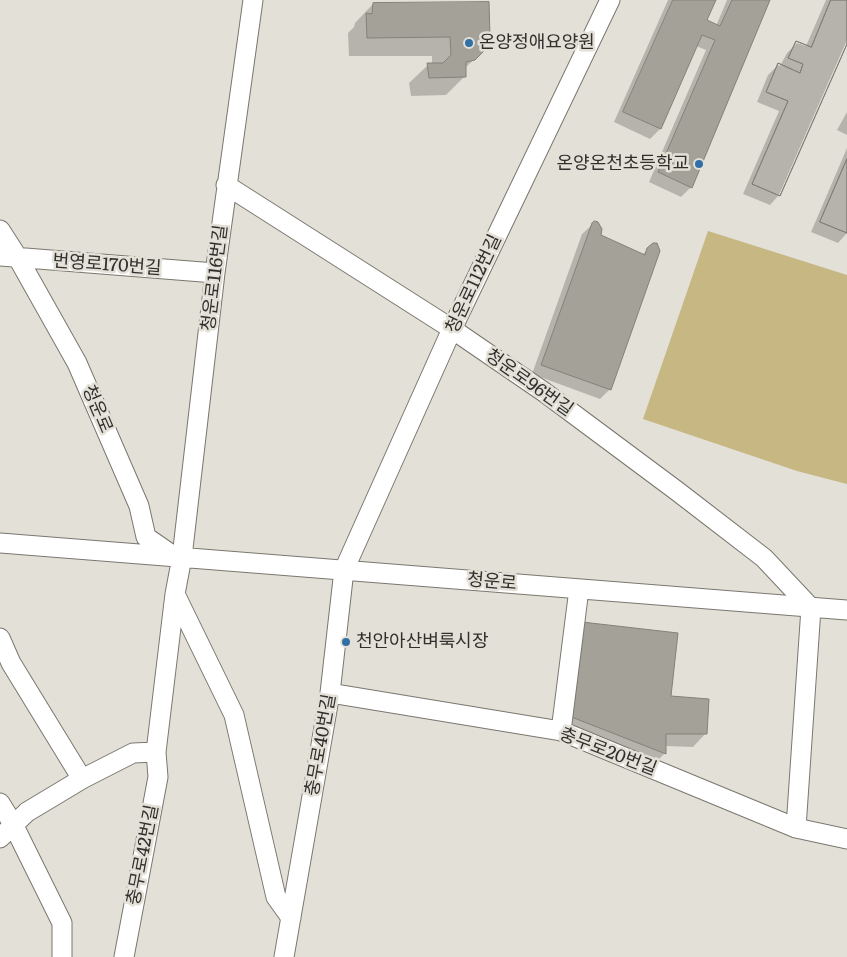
<!DOCTYPE html>
<meta charset="utf-8">
<style>
body{margin:0}
canvas{display:block;background:#e3e0d7}
</style>
<canvas width="847" height="957"></canvas>
<script>
const g = document.querySelector('canvas').getContext('2d');
g.lineJoin = 'round';
function paint(path, color) {
  g.fillStyle = color;
  g.fill(path, 'evenodd');
}
function trace(path, color, width, dash) {
  g.strokeStyle = color;
  g.lineWidth = width;
  g.lineCap = dash ? 'butt' : 'round';
  g.setLineDash(dash || []);
  g.stroke(path);
}
function write(font, color, halo, rows, align = 'center') {
  g.font = font + ' Literata,"Noto Sans KR",serif';
  g.lineWidth = 5;
  g.setLineDash([]);
  g.textBaseline = 'middle';
  g.strokeStyle = halo;
  g.fillStyle = color;
  for (const [text, x, y, turn = 0] of rows) {
    g.save();
    g.translate(x, y);
    g.rotate((+turn || 0) * Math.PI / 180);
    g.textAlign = isNaN(turn) ? turn : align;
    if (halo) g.strokeText(text, 0, 0);
    g.fillText(text, 0, 0);
    g.restore();
  }
}
paint(new Path2D(`
 M708 231 847 275V484L797 471 643 419Z`), '#c6b783');
paint(new Path2D(`
 M668 0H715L706 20 716 26 727 0H768L691 187 681 197 649 182 706 50 696 46 660 129 650 139 614 122Z
 M826 0H847V40L779 195 770 205 743 194 779 111 757 102 768 75 778 65 780 66 787 53 797 43 806 46Z
 M373 4 486 48 465 68V76L446 95 411 96 409 83 428 65 432 64V56H349L348 33 354 27 355 23Z
 M847 112V135L837 130Z
 M847 148V233L838 243 811 232Z
 M593 224 600 236 642 255 648 249 610 389 600 399 532 374 582 234Z
 M569 636 670 697 706 733 693 747 665 746V753L652 766 557 729Z`), '#0003');
const building = new Path2D(`
 M673 0H716L707 20 720 26 732 0H770L692 188 658 172 715 40 702 35 661 129 623 112Z
 M831 0H847V44L780 196 752 184 788 101 766 92 778 63 800 73 803 64 788 58 796 41 811 47Z
 M831 0H847V44L780 196 752 184 788 101 766 92 778 63 800 73 803 64 788 58 796 41 811 47Z
 M489 2 490 37 487 48 475 60 466 62V77L429 78 427 63H443L451 55 450 37 367 38 366 13 372 14 373 3Z
 M847 159V233L820 222Z
 M847 159V233L820 222Z
 M595 221 598 222 602 229 601 235 645 255 647 248 653 243H657L660 251 611 390 541 365 591 226 592 223Z
 M582 622 678 633 671 696 709 699 707 734H666V754L569 716Z`);
paint(building, '#a4a198');
trace(building, '#838178', 1);
const minor = new Path2D(`
 M226 185 452 329 544 392 677 491 764 558 811 608 796 828
 M0 230 18 258 77 363 139 506 146 537 172 555
 M0 256 215 273
 M0 543 847 610
 M175 594 234 715 276 897 291 918
 M0 638 11 663 82 779
 M330 693 561 731 796 828 847 839
 M561 731 579 589
 M0 803 13 824 62 923V957
 M0 838 27 812 82 779 133 753 156 752
 M124 957 158 777 156 752 175 594 182 557 215 273 253 0
 M284 957 330 693 344 570 452 329 610 0`);
trace(minor, '#7a776f', 21);
trace(minor, '#fff', 19);
for (const [x, y, r, color] of [
 [469,43,5,"#3170a7"],
 [699,164,5,"#3170a7"],
 [346,642,5,"#3170a7"]
]) {
  const dot = new Path2D();
  dot.arc(x, y, r, 0, 2 * Math.PI);
  g.fillStyle = color;
  g.fill(dot);
  trace(dot, '#e3e0d7', 2);
}
write('18px', '#302f2c', '#e3e0d7', [
 ["온양정애요양원",479,43],
 ["온양온천초등학교",689,164,"right"],
 ["천안아산벼룩시장",356,642]
], 'left');
write('18px', '#302f2c', '#e3e0d7', [
 ["번영로170번길",107,265,4],
 ["청운로116번길",215,278,-83],
 ["청운로112번길",474,284,-65],
 ["청운로96번길",529,383,35],
 ["청운로",97,409,67],
 ["청운로",492,582,5],
 ["충무로40번길",321,745,-80],
 ["충무로20번길",608,752,21],
 ["충무로42번길",143,855,-79]
]);
</script>
